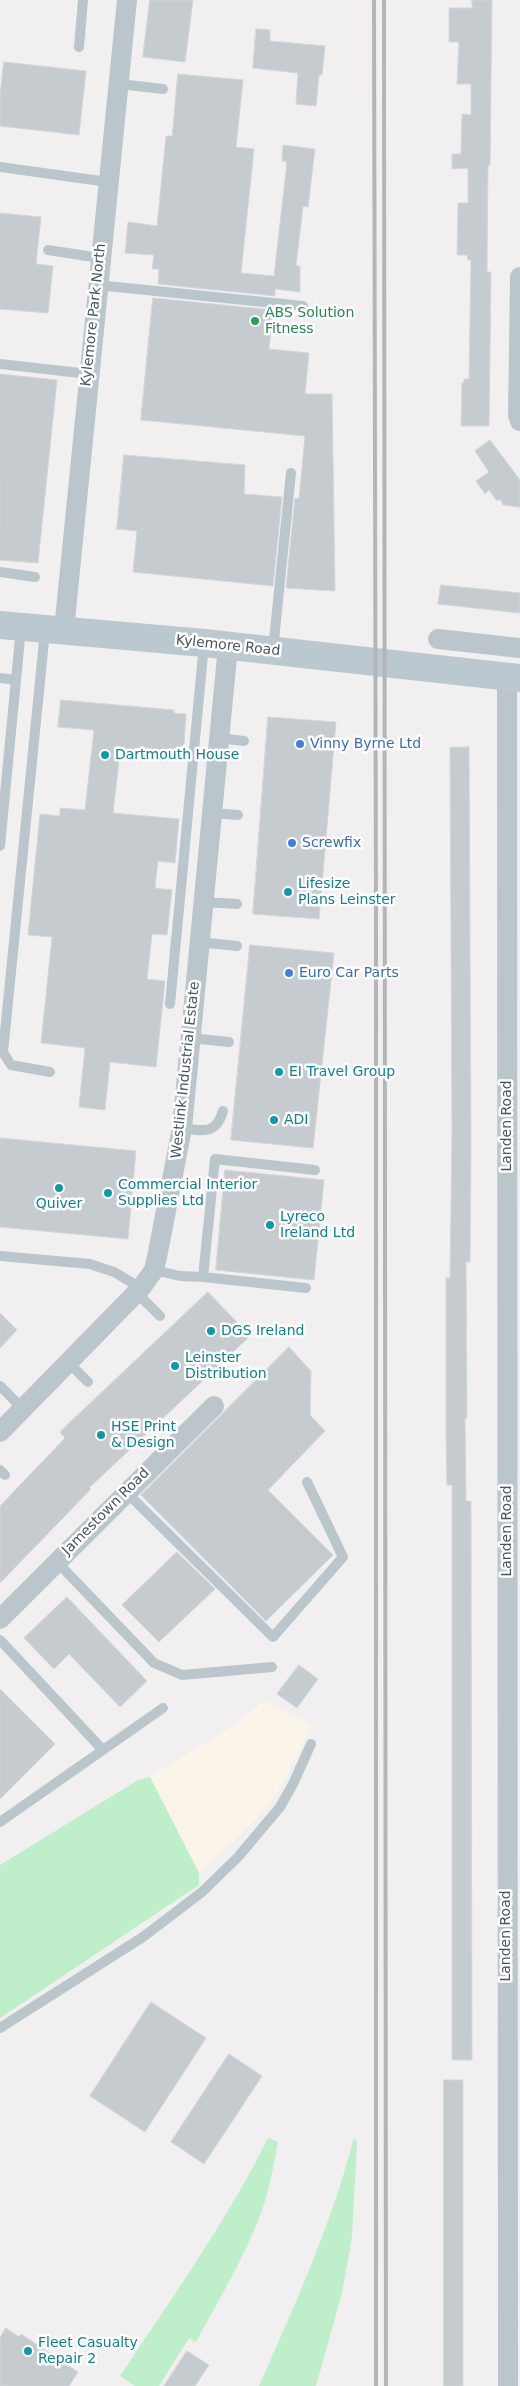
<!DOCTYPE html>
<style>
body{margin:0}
canvas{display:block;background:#f2eff0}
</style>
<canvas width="520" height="2386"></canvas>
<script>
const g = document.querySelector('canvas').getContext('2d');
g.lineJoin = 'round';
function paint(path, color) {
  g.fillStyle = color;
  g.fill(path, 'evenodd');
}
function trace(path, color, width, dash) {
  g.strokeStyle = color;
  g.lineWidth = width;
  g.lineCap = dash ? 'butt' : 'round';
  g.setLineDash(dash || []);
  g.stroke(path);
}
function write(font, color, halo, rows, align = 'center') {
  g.font = font + ' "DejaVu Sans",sans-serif';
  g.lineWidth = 5;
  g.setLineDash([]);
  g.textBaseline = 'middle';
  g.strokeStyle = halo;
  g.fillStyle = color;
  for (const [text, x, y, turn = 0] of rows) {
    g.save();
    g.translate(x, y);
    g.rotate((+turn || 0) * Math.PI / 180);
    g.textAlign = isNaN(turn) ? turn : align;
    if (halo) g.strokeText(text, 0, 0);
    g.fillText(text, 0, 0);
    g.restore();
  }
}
paint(new Path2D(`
 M264 1701 312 1725 281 1787 256 1819 199 1873 150 1777 236 1724Z`), '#fbf4e9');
paint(new Path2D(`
 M150 1777 199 1873V1885L0 2018V1865L138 1780Z
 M354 2137 357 2142 352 2237 342 2293 316 2386H259C295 2304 332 2224 354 2137Z
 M268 2138 278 2142C275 2158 272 2175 268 2191 253 2244 222 2294 196 2342L189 2338 159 2386H135L120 2376C172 2298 226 2222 268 2138Z`), '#bfeecb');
const building = new Path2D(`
 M150 0H193L185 62 143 57Z
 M472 0H492L490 165H488L487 272H491L489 426H461L462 383H464V379H469L471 260H468L467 255H457L458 203H468V168L452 169V154H461L462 114 471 115V84H457L459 42H449V8H472Z
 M256 29 270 30V41L325 46 322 75H319L316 106 296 104 298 73 253 68Z
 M4 62 86 71 79 135 0 126V96Z
 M178 74 243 80 236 147 254 149 241 273 274 276 287 162 282 161 283 145 315 149 308 207 303 206 296 266H300V292L275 289V296L158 284 159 269H152L154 255 125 253 128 222 157 226 166 136H172Z
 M0 213 41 217 36 264 53 266 48 313 0 309Z
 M153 298 273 310 269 349 309 353 305 394H332L335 591 286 588 295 498 299 499 305 436 141 420Z
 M0 374 57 380 38 563 0 560Z
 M490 440 520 480V507L503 505 500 499 497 501 489 490 485 494 476 481 489 472 475 451Z
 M124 455 245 465 244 494 282 497 273 586 133 572 137 531 117 529Z
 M441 585 520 593V613L438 604Z
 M61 700 174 710V713L186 714 183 758 120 752 113 813 179 819 175 863 158 861 155 888 172 890 167 935 152 934 147 979 165 981 156 1067 110 1062 105 1110 79 1107 85 1048 41 1043 52 937 28 935 40 814 60 816V808L85 810 94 730 58 727Z
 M268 717 336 722 319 919 253 914Z
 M469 747 471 1148 470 1262H466L467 1418H465L466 1501H471L472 2060H452V1485H447L446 1435V1278H450L452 1133 450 748Z
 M250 945 334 953 313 1148 231 1140Z
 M0 1138 136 1151 128 1239 0 1227Z
 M225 1170 324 1180 314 1280 216 1270Z
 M208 1292 250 1336 89 1488 91 1489 0 1583V1506L65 1438 60 1432Z
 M0 1313 17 1330 0 1348Z
 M289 1347 311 1371 310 1415 325 1431 268 1490 333 1555 266 1621 141 1495Z
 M177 1552 215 1589 159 1642 122 1605Z
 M67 1597 147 1681 120 1707 69 1654 54 1669 24 1638Z
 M299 1665 318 1679 297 1708 277 1694Z
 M0 1689 55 1744 0 1799Z
 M151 2002 206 2038 145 2132 90 2096Z
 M229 2054 262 2076 204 2164 171 2142Z
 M444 2080H463V2386H444Z
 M6 2328 19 2337 21 2334 78 2372 69 2386H0V2338Z
 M187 2351 209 2365 195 2386H164Z`);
paint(building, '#c6cbcf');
trace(building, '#d3d6db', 1);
trace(new Path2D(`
 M79 47 83 0
 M119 84 163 89
 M0 167 108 182
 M48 250 100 258
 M97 285 303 306
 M0 364 89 374
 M0 572 35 577
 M45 631 3 1052 11 1065 50 1072
 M273 650 291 473
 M0 678 16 680
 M219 738 244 741
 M212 813 238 815
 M0 846 21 628
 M203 902 237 904
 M199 942 237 946
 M170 1004 204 644
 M190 1038 229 1042
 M182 1128C203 1131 216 1135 223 1111
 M0 1256 90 1264 114 1272 141 1288
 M154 1270 180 1276 203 1277
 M306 1288 203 1277 215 1159 315 1170
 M137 1293 160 1316
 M68 1362 88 1382
 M0 1386 23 1409
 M0 1470 5 1475
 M126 1492 273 1637 343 1557 307 1482
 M57 1562 154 1663 182 1675 272 1667
 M0 1640 103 1750
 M0 1822 163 1708
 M0 2028 143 1937 202 1892 238 1857 280 1807 293 1784 311 1744`), '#bbc6cc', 10);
trace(new Path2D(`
 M520 277 518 415 520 421
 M64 630 127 0
 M438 639 520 648
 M507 676 508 2386
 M0 1432 141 1288 154 1270 157 1257 182 1128 228 646
 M0 1619 214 1406`), '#bbc6cc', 20);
trace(new Path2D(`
 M0 625 204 643 520 678`), '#bcc8d0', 28);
trace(new Path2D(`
 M374 0 376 929V2386
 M384 0 386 2386`), '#b2b6b9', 4);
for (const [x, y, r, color] of [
 [255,321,5,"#2e9e5b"],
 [300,744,5,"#3f7fe0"],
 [105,755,5,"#0f9aa8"],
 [292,843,5,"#3f7fe0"],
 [288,892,5,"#0f9aa8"],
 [289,973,5,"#3f7fe0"],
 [279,1072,5,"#0f9aa8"],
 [274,1120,5,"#0f9aa8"],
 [59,1188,5,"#0f9aa8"],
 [108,1193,5,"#0f9aa8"],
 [270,1225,5,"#0f9aa8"],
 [211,1331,5,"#0f9aa8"],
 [175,1366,5,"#0f9aa8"],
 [101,1435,5,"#0f9aa8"],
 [28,2351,5,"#0f9aa8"]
]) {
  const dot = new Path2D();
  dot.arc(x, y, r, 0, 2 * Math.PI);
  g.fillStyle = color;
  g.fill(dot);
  trace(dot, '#fff', 2);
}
write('14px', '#27864d', '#fff', [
 ["ABS Solution",265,313],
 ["Fitness",265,329]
], 'left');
write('14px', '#48555c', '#fff', [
 ["Kylemore Park North",94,315,-84],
 ["Kylemore Road",228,646,6],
 ["Westlink Industrial Estate",186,1070,-84],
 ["Landen Road",507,1126,-90],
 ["Jamestown Road",106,1512,-45],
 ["Landen Road",507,1531,-90],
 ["Landen Road",506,1936,-90]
]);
write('14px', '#366cbe', '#fff', [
 ["Vinny Byrne Ltd",310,744],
 ["Screwfix",302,843],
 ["Euro Car Parts",299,973]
], 'left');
write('14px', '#0d838f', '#fff', [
 ["Dartmouth House",115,755],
 ["Lifesize",298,884],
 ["Plans Leinster",298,900],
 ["EI Travel Group",289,1072],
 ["ADI",284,1120],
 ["Commercial Interior",118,1185],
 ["Supplies Ltd",118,1201],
 ["Quiver",59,1204,"center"],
 ["Lyreco",280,1217],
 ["Ireland Ltd",280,1233],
 ["DGS Ireland",221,1331],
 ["Leinster",185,1358],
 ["Distribution",185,1374],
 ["HSE Print",111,1427],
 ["& Design",111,1443],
 ["Fleet Casualty",38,2343],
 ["Repair 2",38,2359]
], 'left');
</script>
